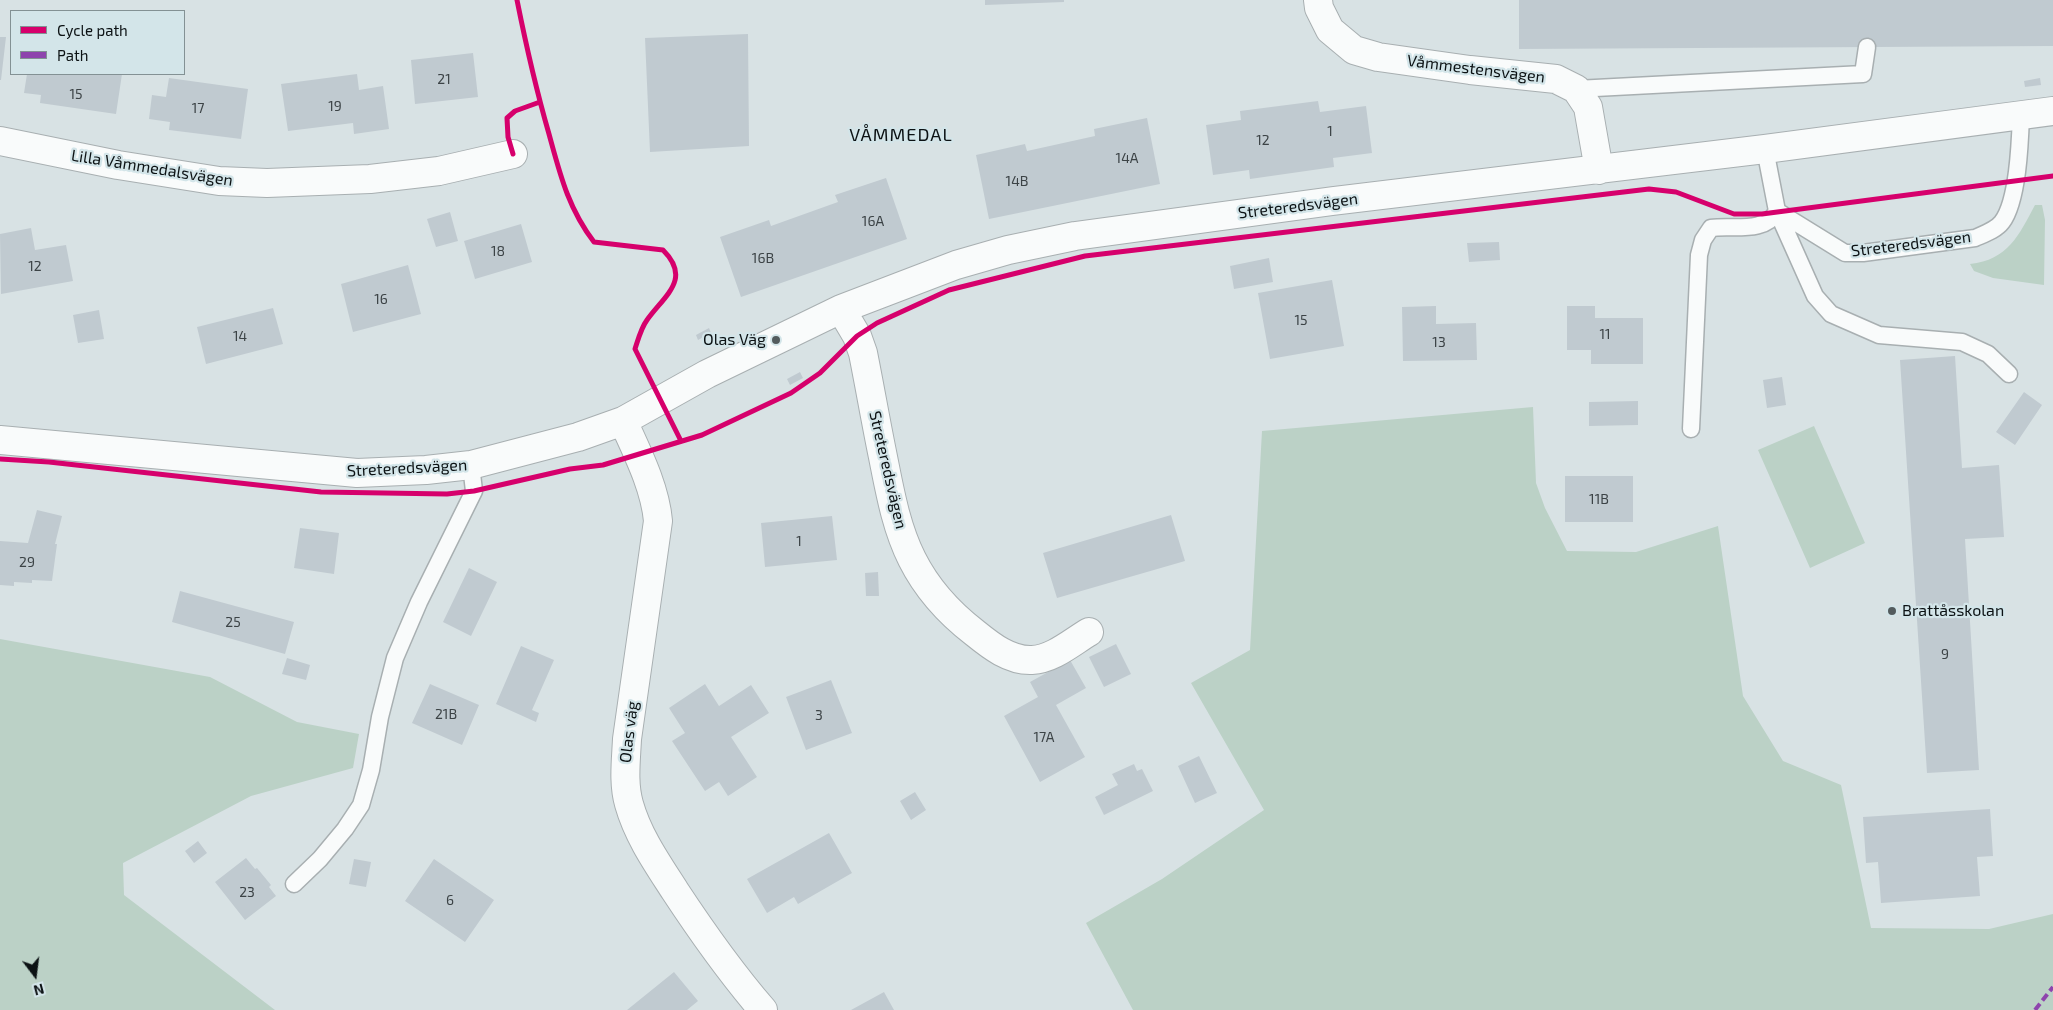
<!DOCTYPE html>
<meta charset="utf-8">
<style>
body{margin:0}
#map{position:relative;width:2053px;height:1010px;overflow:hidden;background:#d8e2e4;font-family:"Exo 2",sans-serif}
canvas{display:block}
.legend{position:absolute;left:10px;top:10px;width:175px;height:65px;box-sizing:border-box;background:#d3e5e9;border:1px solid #839194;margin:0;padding:6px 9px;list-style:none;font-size:15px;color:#0c1214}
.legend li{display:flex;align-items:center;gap:10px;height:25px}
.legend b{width:25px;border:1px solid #839194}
.north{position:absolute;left:10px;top:950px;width:50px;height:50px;-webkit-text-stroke:4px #d3e5e9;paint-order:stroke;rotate:165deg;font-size:14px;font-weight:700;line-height:20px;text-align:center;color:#0c1214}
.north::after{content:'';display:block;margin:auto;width:18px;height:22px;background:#0c1214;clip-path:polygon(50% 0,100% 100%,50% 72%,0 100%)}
</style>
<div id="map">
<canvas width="2053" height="1010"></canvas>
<ul class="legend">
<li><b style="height:6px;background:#d6006c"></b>Cycle path</li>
<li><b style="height:6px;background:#8e44ad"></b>Path</li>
</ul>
<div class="north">N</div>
</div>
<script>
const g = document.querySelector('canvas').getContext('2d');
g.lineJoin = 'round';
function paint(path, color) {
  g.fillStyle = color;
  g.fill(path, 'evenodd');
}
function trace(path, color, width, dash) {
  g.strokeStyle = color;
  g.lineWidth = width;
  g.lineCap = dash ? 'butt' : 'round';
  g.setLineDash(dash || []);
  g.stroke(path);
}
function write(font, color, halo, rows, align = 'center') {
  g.font = font + ' "Exo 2",sans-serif';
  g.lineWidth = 4.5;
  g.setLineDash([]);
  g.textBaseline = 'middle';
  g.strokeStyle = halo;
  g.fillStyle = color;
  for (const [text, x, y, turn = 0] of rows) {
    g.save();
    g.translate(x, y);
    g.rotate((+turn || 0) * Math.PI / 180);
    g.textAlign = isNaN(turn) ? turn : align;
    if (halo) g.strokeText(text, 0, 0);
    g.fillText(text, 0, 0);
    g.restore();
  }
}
paint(new Path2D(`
 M2035 205H2042L2045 220 2044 285 1993 278 1974 271 1970 264C2008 260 2019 235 2035 205Z
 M1533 407 1536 483 1545 508 1567 551 1636 552 1718 526 1743 696 1783 761 1841 785 1871 928 1989 929 2053 914V1010H1133L1086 923 1162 879 1264 810 1191 683 1250 650 1262 431Z
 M1814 426 1865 543 1810 568 1758 450Z
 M0 639 210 677 297 722 359 734 353 768 251 796 123 863 124 895 275 1010H0Z`), '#bbd1c6');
paint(new Path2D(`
 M985 0H1064V2L985 5Z
 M1519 0H2053V46L1519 49Z
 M748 34 749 146 650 152 645 38Z
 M0 37H6L1 80H0Z
 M473 53 478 97 415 104 411 60Z
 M27 74H122L116 114 40 103 41 95 24 93Z
 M357 74 359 90 383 86 389 129 354 134 353 123 288 131 281 84Z
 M169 78 248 89 241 139 169 130 170 122 149 119 152 95 166 97Z
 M2040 78 2041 85 2025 87 2024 81Z
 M1318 101 1320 112 1366 106 1372 153 1333 158 1334 167 1250 179 1249 170 1213 175 1206 125 1241 120 1240 111Z
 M1147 118 1160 184 989 219 976 155 1025 144 1027 151 1095 136 1094 129Z
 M886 178 907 239 741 297 720 237 769 220 771 226 838 202 835 195Z
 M450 212 458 241 436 247 427 219Z
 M521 224 532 262 475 279 464 241Z
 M31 228 35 250 66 245 73 281 1 294 0 234Z
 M1499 242 1500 260 1469 262 1467 243Z
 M1269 258 1273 282 1234 289 1230 266Z
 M408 265 421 314 353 332 341 284Z
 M1332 280 1344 346 1270 359 1258 293Z
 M1436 306V324L1476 323 1477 360 1403 361 1402 307Z
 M1567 306H1595V318H1643V364H1591V350H1567Z
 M273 308 283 344 206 364 197 327Z
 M99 310 104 339 78 343 73 315Z
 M709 328 711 333 698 340 696 335Z
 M1955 356 1962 468 1999 465 2004 537 1965 539 1979 770 1927 773 1900 360Z
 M800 372 803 378 790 385 787 379Z
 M1782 377 1786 405 1767 408 1763 380Z
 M2024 392 2042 405 2015 445 1996 432Z
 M1638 401V425L1589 426V402Z
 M1565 476H1633V522H1565Z
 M37 510 62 516 55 544H57L52 581 32 580V583L14 582V586L0 585V541L28 543Z
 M1171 515 1185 561 1057 598 1043 553Z
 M832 516 837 560 765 567 761 523Z
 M300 528 339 533 334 574 294 568Z
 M469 568 497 582 471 636 443 622Z
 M878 572 879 596H866L865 573Z
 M180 591 294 622 285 654 172 622Z
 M1116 644 1131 674 1104 687 1089 657Z
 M521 646 554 660 532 710 539 713 536 722 496 704Z
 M287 658 310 665 306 680 282 674Z
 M1070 660 1086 688 1056 705 1085 757 1040 782 1004 716 1038 697 1030 682Z
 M831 680 852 733 806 750 786 697Z
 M430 684 479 705 462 745 412 723Z
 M705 684 719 706 751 685 769 713 731 737 757 777 728 796 719 782 705 791 672 741 685 733 669 708Z
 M1199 756 1217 793 1195 803 1178 766Z
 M1134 764 1137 771 1142 769 1153 791 1104 815 1095 797 1118 785 1112 774Z
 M915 792 926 810 911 820 900 801Z
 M1990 809 1993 856 1977 857 1980 896 1881 903 1878 862 1866 863 1863 817Z
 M829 833 852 873 798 904 794 897 767 913 747 879Z
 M198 841 207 853 194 863 185 851Z
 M246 858 255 869 257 868 271 885 269 887 276 896 245 920 215 882Z
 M354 859 371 862 366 887 349 884Z
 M434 859 494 900 465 942 405 901Z
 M674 972 698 1001 687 1010H627Z
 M884 992 894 1010H851Z`), '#c0cad0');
const lane = new Path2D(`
 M1576 89 1863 74 1867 47
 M1765 149 1777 211 1845 253H1863L1975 238C1984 234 1996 230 2002 222 2018 201 2020 142 2021 115
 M1777 211 1815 296 1831 314 1879 335 1962 342 1988 354 2009 374
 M1691 429 1699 255 1703 240 1711 228C1733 225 1765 234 1777 211
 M294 884 320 859 345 829 361 805 371 770 380 717 395 658 419 602 474 491 471 465`);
const street = new Path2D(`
 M1318 0 1319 8 1330 30 1354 50 1378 57 1470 70 1556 79 1576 89 1588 107 1599 170
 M0 141 118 165 219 181 267 183 370 179 439 171 513 154
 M841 309 857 336 863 353C870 388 876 423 883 457 890 492 896 527 912 559 927 589 949 613 975 633 991 646 1010 661 1032 660 1053 659 1072 642 1089 632
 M623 421C637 452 655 487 658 521L627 739C626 761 623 783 629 804 638 836 657 863 675 891 702 932 731 973 763 1010
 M0 440 357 473 426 470 471 465 578 437 623 421 707 374 841 309 956 265 1008 250 1075 236 1333 201 1765 149 2053 111`);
trace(lane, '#a8afb1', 19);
trace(street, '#a8afb1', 30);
trace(lane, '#f9fbfb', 16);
trace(street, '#f9fbfb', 28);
trace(new Path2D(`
 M2035 1010 2053 987`), '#8e44ad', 4, [8, 4]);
trace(new Path2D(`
 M517 0C526 45 536 89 549 134 560 174 568 208 594 242L663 250C692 279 665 295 647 320 641 328 638 340 635 349L681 441
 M513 154 508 137 507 118 515 111 540 102
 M0 459 49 462 321 492 447 494 474 491 570 469 603 465 702 435 791 393 820 373 857 336 877 323 949 290 1085 256 1649 189 1676 192 1734 214H1762L2053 176`), '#d6006c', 5);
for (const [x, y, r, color] of [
 [776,340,5,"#535b5d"],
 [1892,611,5,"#535b5d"]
]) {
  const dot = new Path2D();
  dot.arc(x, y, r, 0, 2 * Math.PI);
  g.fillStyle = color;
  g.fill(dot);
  trace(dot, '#d3e5e9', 2);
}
write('14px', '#3c4346', null, [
 ["21",444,79],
 ["15",76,94],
 ["19",335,106],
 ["17",198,108],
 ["1",1330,131],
 ["12",1263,140],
 ["14A",1127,158],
 ["14B",1017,181],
 ["16A",873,221],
 ["18",498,251],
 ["16B",763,258],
 ["12",35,266],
 ["16",381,299],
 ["15",1301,320],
 ["11",1605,334],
 ["14",240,336],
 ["13",1439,342],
 ["11B",1599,499],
 ["1",799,541],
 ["29",27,562],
 ["25",233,622],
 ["9",1945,654],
 ["21B",446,714],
 ["3",819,715],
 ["17A",1044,737],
 ["23",247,892],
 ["6",450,900]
]);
write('16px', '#0c1214', '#d3e5e9', [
 ["Våmmestensvägen",1476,69,7],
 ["Lilla Våmmedalsvägen",152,168,9],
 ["Streteredsvägen",1298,206,-7],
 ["Streteredsvägen",1911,244,-7],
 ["Streteredsvägen",407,468,-3],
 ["Streteredsvägen",888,470,77],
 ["Olas väg",629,732,-83]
]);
write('16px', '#0c1214', '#d3e5e9', [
 ["Olas Väg",766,340],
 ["Brattåsskolan",1902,611,"left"]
], 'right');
g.letterSpacing = '1px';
write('18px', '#0c1214', '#d3e5e9', [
 ["VÅMMEDAL",901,135]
]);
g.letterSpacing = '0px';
</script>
